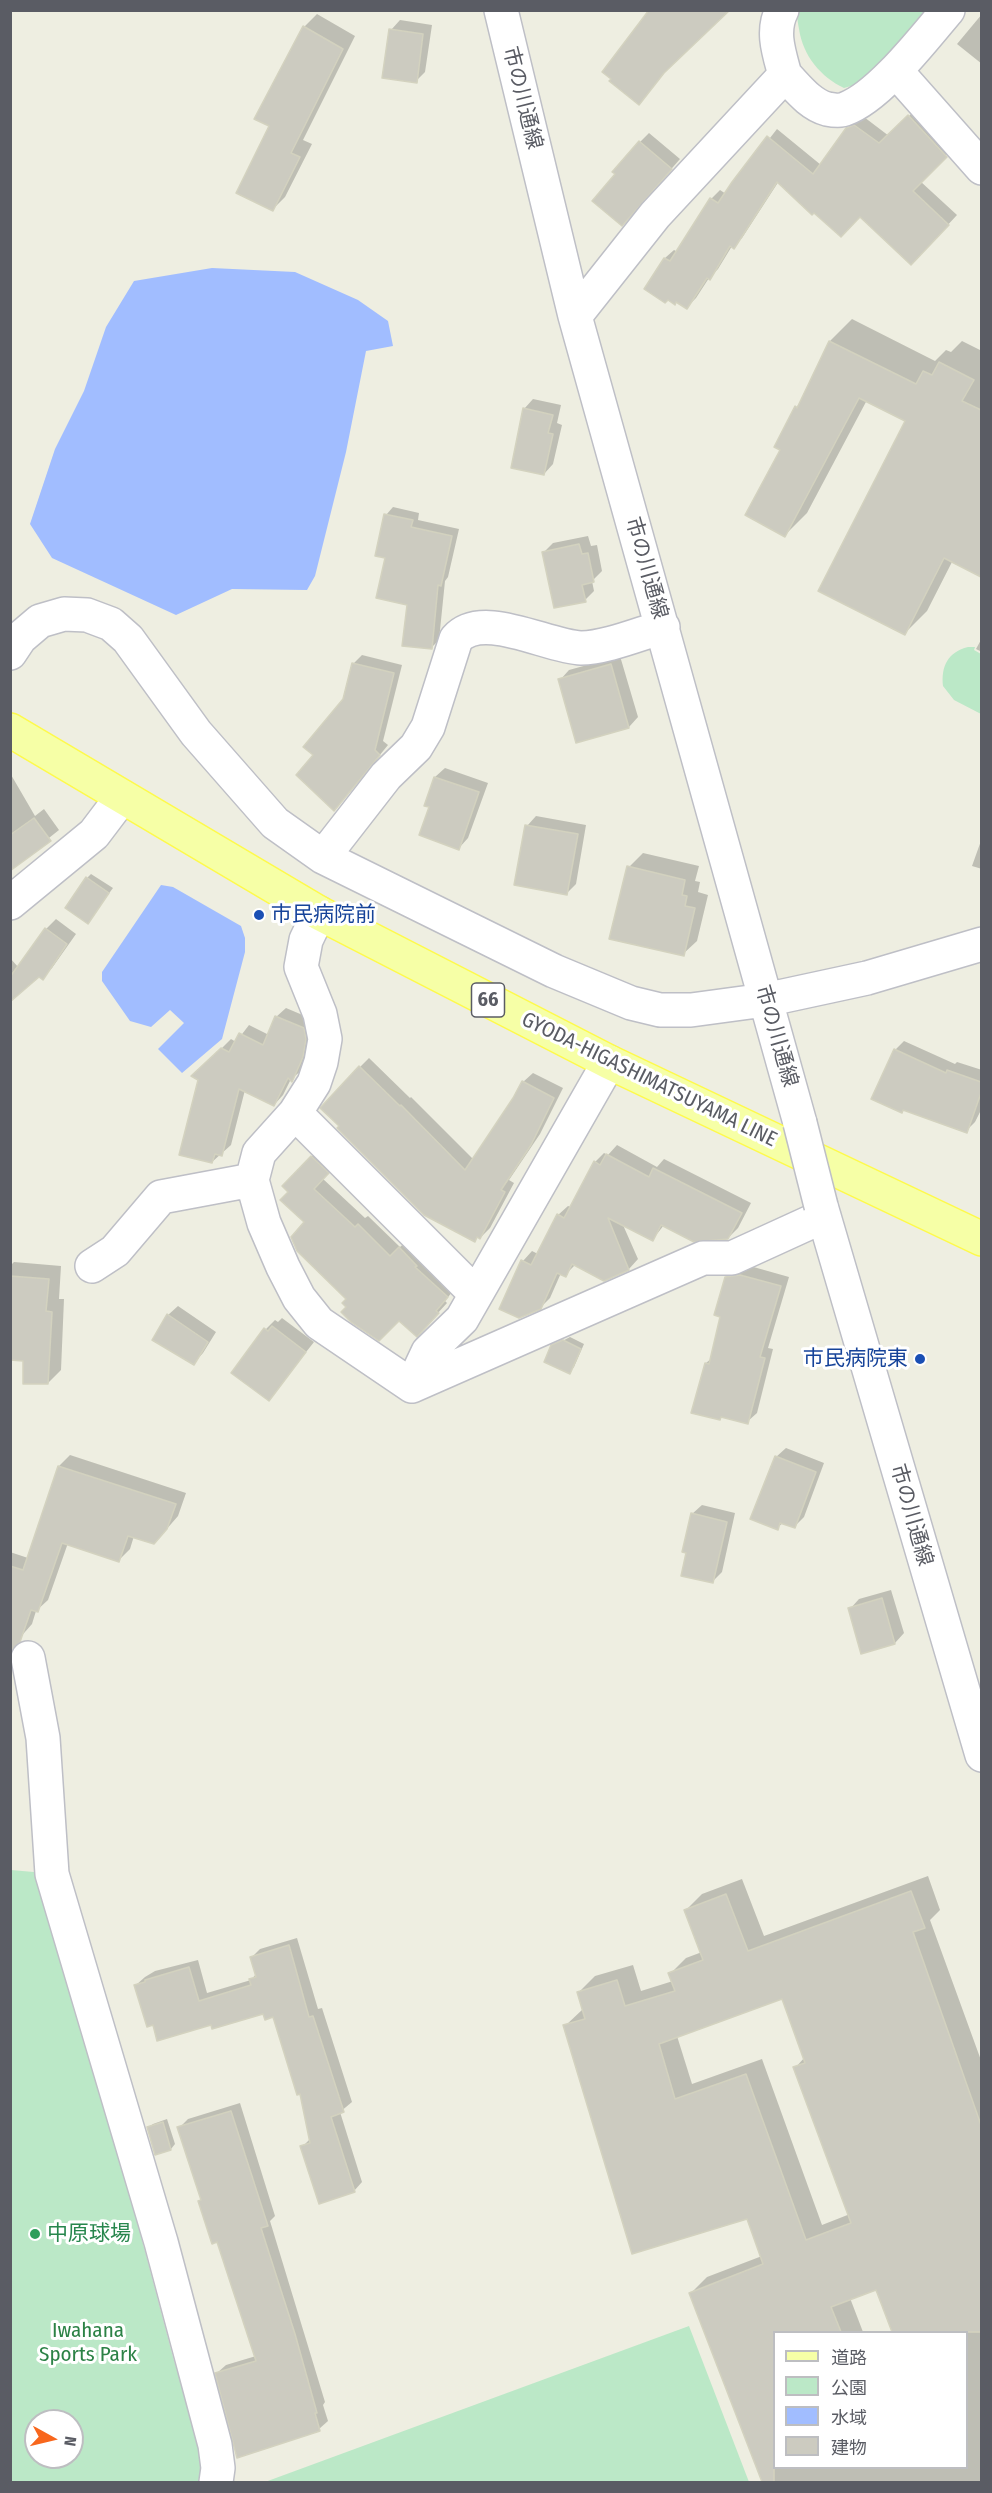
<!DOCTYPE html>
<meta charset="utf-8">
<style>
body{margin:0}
#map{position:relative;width:992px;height:2493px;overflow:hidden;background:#eeeee1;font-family:"Fira Sans Condensed","Noto Sans JP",sans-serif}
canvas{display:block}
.frame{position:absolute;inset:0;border:12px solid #5a5c64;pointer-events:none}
.legend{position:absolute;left:773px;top:2331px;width:195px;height:138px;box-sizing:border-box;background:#fff;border:2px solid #bdbec1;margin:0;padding:8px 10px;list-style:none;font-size:18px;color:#5a5c64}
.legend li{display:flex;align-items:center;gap:12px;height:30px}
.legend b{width:30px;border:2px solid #bdbec1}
.north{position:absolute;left:24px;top:2409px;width:60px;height:60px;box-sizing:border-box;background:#fff;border:2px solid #bdbec1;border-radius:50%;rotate:98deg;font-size:16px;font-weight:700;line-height:24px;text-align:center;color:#5a5c64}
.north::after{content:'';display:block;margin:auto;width:21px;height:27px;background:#f8671d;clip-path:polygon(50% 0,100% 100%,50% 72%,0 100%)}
</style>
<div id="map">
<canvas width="992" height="2493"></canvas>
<div class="frame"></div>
<ul class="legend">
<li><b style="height:8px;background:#f6ffa6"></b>道路</li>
<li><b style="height:16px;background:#bbe8c7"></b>公園</li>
<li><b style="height:16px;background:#a1bdff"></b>水域</li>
<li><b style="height:16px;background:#cccbc0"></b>建物</li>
</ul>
<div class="north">N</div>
</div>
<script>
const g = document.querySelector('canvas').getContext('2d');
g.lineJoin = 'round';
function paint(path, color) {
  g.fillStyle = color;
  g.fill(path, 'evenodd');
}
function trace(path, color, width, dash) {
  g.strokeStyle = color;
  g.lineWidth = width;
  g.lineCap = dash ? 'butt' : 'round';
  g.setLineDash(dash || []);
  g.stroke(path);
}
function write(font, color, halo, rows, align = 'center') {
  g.font = font + ' "Fira Sans Condensed","Noto Sans JP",sans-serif';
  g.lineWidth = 6;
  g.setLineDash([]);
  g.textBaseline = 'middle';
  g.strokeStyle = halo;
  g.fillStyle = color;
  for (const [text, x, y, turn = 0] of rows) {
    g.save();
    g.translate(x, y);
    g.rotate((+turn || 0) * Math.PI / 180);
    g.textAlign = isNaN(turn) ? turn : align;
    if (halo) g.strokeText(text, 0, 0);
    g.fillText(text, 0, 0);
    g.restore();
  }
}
paint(new Path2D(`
 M799 10 934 11 865 82 844 88C821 77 803 56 799 29 798 22 796 17 799 10Z
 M968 647H975L974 650 981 654V714L954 700 943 686C941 666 948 652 968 647Z
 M11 1870 45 1873 173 2357 210 2482H11ZM36 2421H72V2457H36Z
 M689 2326 749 2482H265Z`), '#bbe8c7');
paint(new Path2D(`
 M212 268 295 272 358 300 388 321 393 346 366 351 346 452 315 576 307 590 232 589 176 615 52 558 30 524 55 449 84 391 106 327 134 281Z
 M161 885 173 887 241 926 245 938V952L222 1039 182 1073 158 1049 184 1023 170 1010 151 1027 130 1021 102 981V972Z`), '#a1bdff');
paint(new Path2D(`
 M317 14 355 36 303 140 312 144 285 197 273 209 271 126 256 119 305 26Z
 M982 14V64L957 44Z
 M400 20 432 25 425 72 416 81 391 30Z
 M917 108 954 147 920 181 957 215 920 255 860 215 779 181 742 238 732 246 718 269 709 278 696 298 687 307 646 289 665 258 674 250 678 252 711 199 720 190 726 194 777 129 821 165 856 120 864 117 889 136Z
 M649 133 680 159 631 215 640 142Z
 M852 319 935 361 946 350 951 352 962 341 982 351V575L953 560 927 611 905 633 907 420 867 400 807 513 785 535 782 449 796 407 801 403 830 341Z
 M533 399 561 405 557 423 562 425 553 464 544 474 524 409Z
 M393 507 419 513 418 520 459 529 448 577 445 581 439 640 431 648 386 557V515Z
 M588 536 591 546 597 545 602 571 592 581 594 591 585 600 544 552 553 543Z
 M982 638V652L976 649Z
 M362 655 402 665 383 741 388 745 343 800 315 755 345 699 353 664Z
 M620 656 638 717 629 727 560 680 569 670Z
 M445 768 488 783 468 838 459 848 430 806 426 805 435 777Z
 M10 773 35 816 44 809 59 830 10 869Z
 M536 816 586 825 576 884 567 893 527 826Z
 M982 838V869L972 866Z
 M643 853 699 866 695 881 700 882 698 892 708 895 697 941 683 954 629 867Z
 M91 874 113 888 88 922 87 878Z
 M56 919 76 934 52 968 42 978 39 975 10 1000V958L19 968 46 929Z
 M286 1008 312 1019 314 1029 301 1071 291 1079 283 1095 274 1105 245 1090 231 1145 212 1162 199 1079 194 1076 231 1039 236 1042 249 1025 269 1035 276 1017Z
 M904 1041 955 1064 957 1062 982 1070V1108L975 1122 966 1131 895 1050Z
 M369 1058 410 1098 411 1097 474 1160 523 1082 533 1073 563 1088 540 1134 509 1180 514 1183 490 1228 480 1238 478 1236 475 1240 360 1067Z
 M617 1145 657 1167 664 1159 751 1203 738 1228 728 1238 664 1225 653 1239 623 1225 638 1259 629 1269 605 1279 576 1264 565 1275 561 1273 550 1298 540 1308 523 1261 532 1251 538 1254 558 1215 568 1206 571 1207 595 1162 604 1153 608 1155Z
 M321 1147 337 1163 322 1178 365 1218 368 1216 400 1247 411 1237 456 1287 445 1301 447 1303 426 1326 348 1307V1299L290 1192 284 1186Z
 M14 1262 61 1266 59 1299H64L61 1370 48 1383 25 1359 10 1358V1266Z
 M750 1266 789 1277 768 1348 773 1349 757 1413 747 1422 722 1416 720 1419 706 1363 712 1358 721 1316 726 1278 736 1268Z
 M178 1306 216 1332 203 1353 194 1363 168 1315Z
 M282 1318 314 1342 269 1399 266 1329 275 1320 278 1322Z
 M570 1337 584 1344 574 1367 570 1372 553 1346Z
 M786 1448 824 1463 804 1517 794 1527 784 1522 777 1528 776 1457Z
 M70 1455 186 1493 178 1516 165 1531 134 1536 130 1549 119 1560 68 1543 48 1600 36 1611 32 1624 10 1649V1552L28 1558 59 1466Z
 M702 1505 735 1513 722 1572 712 1582 692 1514Z
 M891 1590 904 1633 895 1643 850 1609 859 1599Z
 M928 1876 940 1910 930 1920 982 2063V2482H763L691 2293 707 2277 762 2256 748 2218 565 2026 583 2009 578 1993 595 1976 633 1965 641 1991 673 1981 670 1974 686 1958 702 1952 686 1910 702 1894 742 1879 764 1936ZM783 1997 805 2057 795 2068 850 2214 822 2225 762 2059 692 2084 677 2036ZM877 2288 894 2332H966V2468H774V2332H863L850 2298Z
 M297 1938 318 2009 322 2008 352 2102 340 2112 362 2182 354 2191 302 2147 311 2138 301 2092 274 2016 264 2013 212 2024H154L136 1985 145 1977 155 1971 198 1960 207 1993 251 1980 256 1974 252 1957 260 1949Z
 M240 2103 275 2216 270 2221 325 2402 323 2405 328 2421 319 2429 217 2373 226 2365 256 2356 179 2128 188 2119Z
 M167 2119 175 2144 171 2149 156 2153 148 2128 153 2124Z`), '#0003');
const building = new Path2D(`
 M649 10H730L664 73 639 105 609 81 611 79 602 72Z
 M303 26 343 49 291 153 300 157 273 211 236 193 269 126 254 119Z
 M389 29 423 34 417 83 382 78Z
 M908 115 947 157 913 191 949 225 911 265 860 217 841 237 814 213 812 215 777 182 734 249 730 246 710 280 707 278 687 309 676 302 675 305 668 300 665 303 644 289 664 258 670 261 710 198 718 203 732 182 767 136 813 174 846 128 854 125 879 143Z
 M639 141 672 169 622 226 592 201 615 174 612 172Z
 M829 341 916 384 923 371 932 375 939 362 974 380 962 401 981 410V577L944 558 905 635 818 591 905 421 859 398 785 537 745 515 780 450 774 447 795 406 797 408Z
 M523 408 553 415 548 433 553 434 544 475 511 468Z
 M384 514 413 520 411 527 452 536 441 586 438 585 432 649 402 646 407 605 376 598 385 558 375 556Z
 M579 544 582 554 588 553 594 582 582 585 586 602 554 608 542 552Z
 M352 663 394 673 375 750 380 755 334 811 296 775 313 755 303 747 343 699Z
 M611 664 629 728 576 743 558 679Z
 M434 777 479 792 459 850 419 835 429 807 424 806Z
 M34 818 51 841 10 871V835Z
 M525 825 578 834 567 895 514 885Z
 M627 866 685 880 682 895 687 896 685 906 695 908 684 956 609 939Z
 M86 877 109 893 88 924 65 908Z
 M45 928 67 944 43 980 39 977 10 1002V977Z
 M275 1016 304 1028 306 1039 303 1057 292 1082 288 1078 274 1106 239 1089 222 1156 215 1154 212 1163 179 1155 198 1080 191 1076 221 1048 229 1052 239 1033 263 1045Z
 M894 1049 946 1073 947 1070 981 1082V1093L967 1133 903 1110 902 1113 871 1099Z
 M359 1066 400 1106 401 1105 465 1170 513 1098 522 1081 554 1098 531 1145 501 1190 505 1192 480 1239 477 1237 475 1242 424 1215 337 1128 339 1126 320 1108Z
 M606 1154 649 1177 653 1168 742 1213 728 1239 694 1242 661 1225 653 1241 608 1218 629 1270 604 1281 572 1264 566 1277 557 1273 541 1309 519 1318 499 1309 521 1260 531 1265 557 1214 564 1218 594 1161 600 1165Z
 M311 1156 329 1173 314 1189 355 1227 358 1224 390 1256 399 1247 417 1266 415 1267 448 1297 436 1311 439 1313 417 1337 399 1321 379 1341 351 1322 341 1312 346 1307 342 1303 346 1299 297 1251 291 1237 304 1222 280 1200 288 1192 282 1186Z
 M740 1275 781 1286 760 1357 765 1358 748 1424 721 1417 720 1420 691 1413 705 1363 709 1364 720 1317 714 1315 725 1277Z
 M10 1276 49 1279 46 1311 52 1312 48 1384H23V1361L10 1360Z
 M167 1314 208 1342 194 1365 152 1340Z
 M272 1326 306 1352 269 1401 231 1373 264 1328 268 1331Z
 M563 1340 581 1349 570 1374 544 1362 551 1345Z
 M775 1456 816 1472 795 1528 780 1523 778 1530 750 1519Z
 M58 1466 176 1504 167 1529 154 1544 128 1536 119 1562 62 1543 38 1612 31 1610 20 1642 10 1651V1566L23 1570Z
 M691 1513 727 1522 713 1583 681 1576 686 1553 682 1552Z
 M882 1598 895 1644 861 1654 848 1608Z
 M911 1891 925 1928 913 1932 981 2125V2332H892L876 2290 831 2307 841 2332H774V2482H762L689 2293 763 2264 747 2219 632 2254 563 2025 585 2019 577 1992 617 1980 625 2006 675 1991 668 1973 703 1960 684 1910 726 1894 748 1951ZM782 1999 805 2063 793 2067 851 2223 806 2240 746 2074 675 2099 659 2044Z
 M289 1945 309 2017 313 2016 344 2112 331 2117 355 2192 319 2204 300 2146 310 2143 300 2094 297 2095 273 2017 265 2020 263 2014 212 2029 211 2025 157 2041 153 2025 147 2027 134 1985 145 1982V1980L189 1967 199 2001 251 1985 249 1979 256 1977 250 1957Z
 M231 2111 268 2226 261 2228 295 2334 317 2413H315L320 2431 237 2458 215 2373 256 2361 217 2242 212 2244 198 2201 201 2200 177 2127Z
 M163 2122 171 2150 155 2155 147 2127Z`);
paint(building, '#cccbc0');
trace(building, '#d3d2bf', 1.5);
const minor = new Path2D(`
 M501 10 575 316 800 1123
 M896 71 982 168
 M785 75C797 87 809 104 827 109 832 110 841 111 845 109 879 97 924 38 948 10
 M575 316 655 215 785 75C779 53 771 31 782 10
 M10 653 20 638 40 621 64 614 87 615 111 624 128 639 196 733 275 823 323 857 554 971 631 1003 660 1010H691L765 1000 867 978 982 944
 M323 857 386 776 416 747 428 727 456 639C482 609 548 647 581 648 605 648 639 634 663 627
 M10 903 94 834 122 797
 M319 913 306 940 301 967 320 1014 325 1039 321 1062 314 1083 295 1113 259 1153 252 1180 264 1223 283 1267 299 1298 319 1323 412 1386
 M295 1113 476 1294
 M821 1206 982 1755
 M92 1266 115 1251 161 1197 252 1180
 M412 1386 703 1258H732L824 1216
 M412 1386 428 1352 462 1319 609 1062
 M28 1658 43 1738 52 1874 161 2242 215 2445 218 2468 216 2482`);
const major = new Path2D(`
 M10 730 319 913 609 1062 982 1239`);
trace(minor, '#bebfc6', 36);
trace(major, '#fefa4b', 36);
trace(minor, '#fff', 33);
trace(major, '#f6ffa6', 33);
const minorBridge = new Path2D(`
 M800 1123 821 1206`);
trace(minorBridge, '#bebfc6', 36, []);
trace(minorBridge, '#fff', 33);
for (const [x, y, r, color] of [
 [259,915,6,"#1a4fb4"],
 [920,1359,6,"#1a4fb4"],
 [35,2234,6,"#2e9e5b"]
]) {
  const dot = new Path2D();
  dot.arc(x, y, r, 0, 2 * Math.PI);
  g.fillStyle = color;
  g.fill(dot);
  trace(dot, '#fff', 2);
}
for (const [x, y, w] of [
 [488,1000,33]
]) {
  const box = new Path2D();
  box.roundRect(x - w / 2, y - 17, w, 34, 4.5);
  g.fillStyle = '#fff';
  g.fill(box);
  trace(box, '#5a5c64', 1.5);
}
write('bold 20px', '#5a5c64', null, [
 ["66",488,1000]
]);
write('21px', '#5a5c64', '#fff', [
 ["市の川通線",522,98,76],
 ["市の川通線",646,568,74],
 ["市の川通線",776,1036,74],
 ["GYODA-HIGASHIMATSUYAMA LINE",649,1080,26],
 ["市の川通線",911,1515,74]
]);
write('21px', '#164399', '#fff', [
 ["市民病院前",271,915],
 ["市民病院東",908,1359,"right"]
], 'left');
write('21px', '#27864d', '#fff', [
 ["中原球場",47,2234]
], 'left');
write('21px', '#2c8246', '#fff', [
 ["Iwahana",88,2331],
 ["Sports Park",88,2355]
]);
</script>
